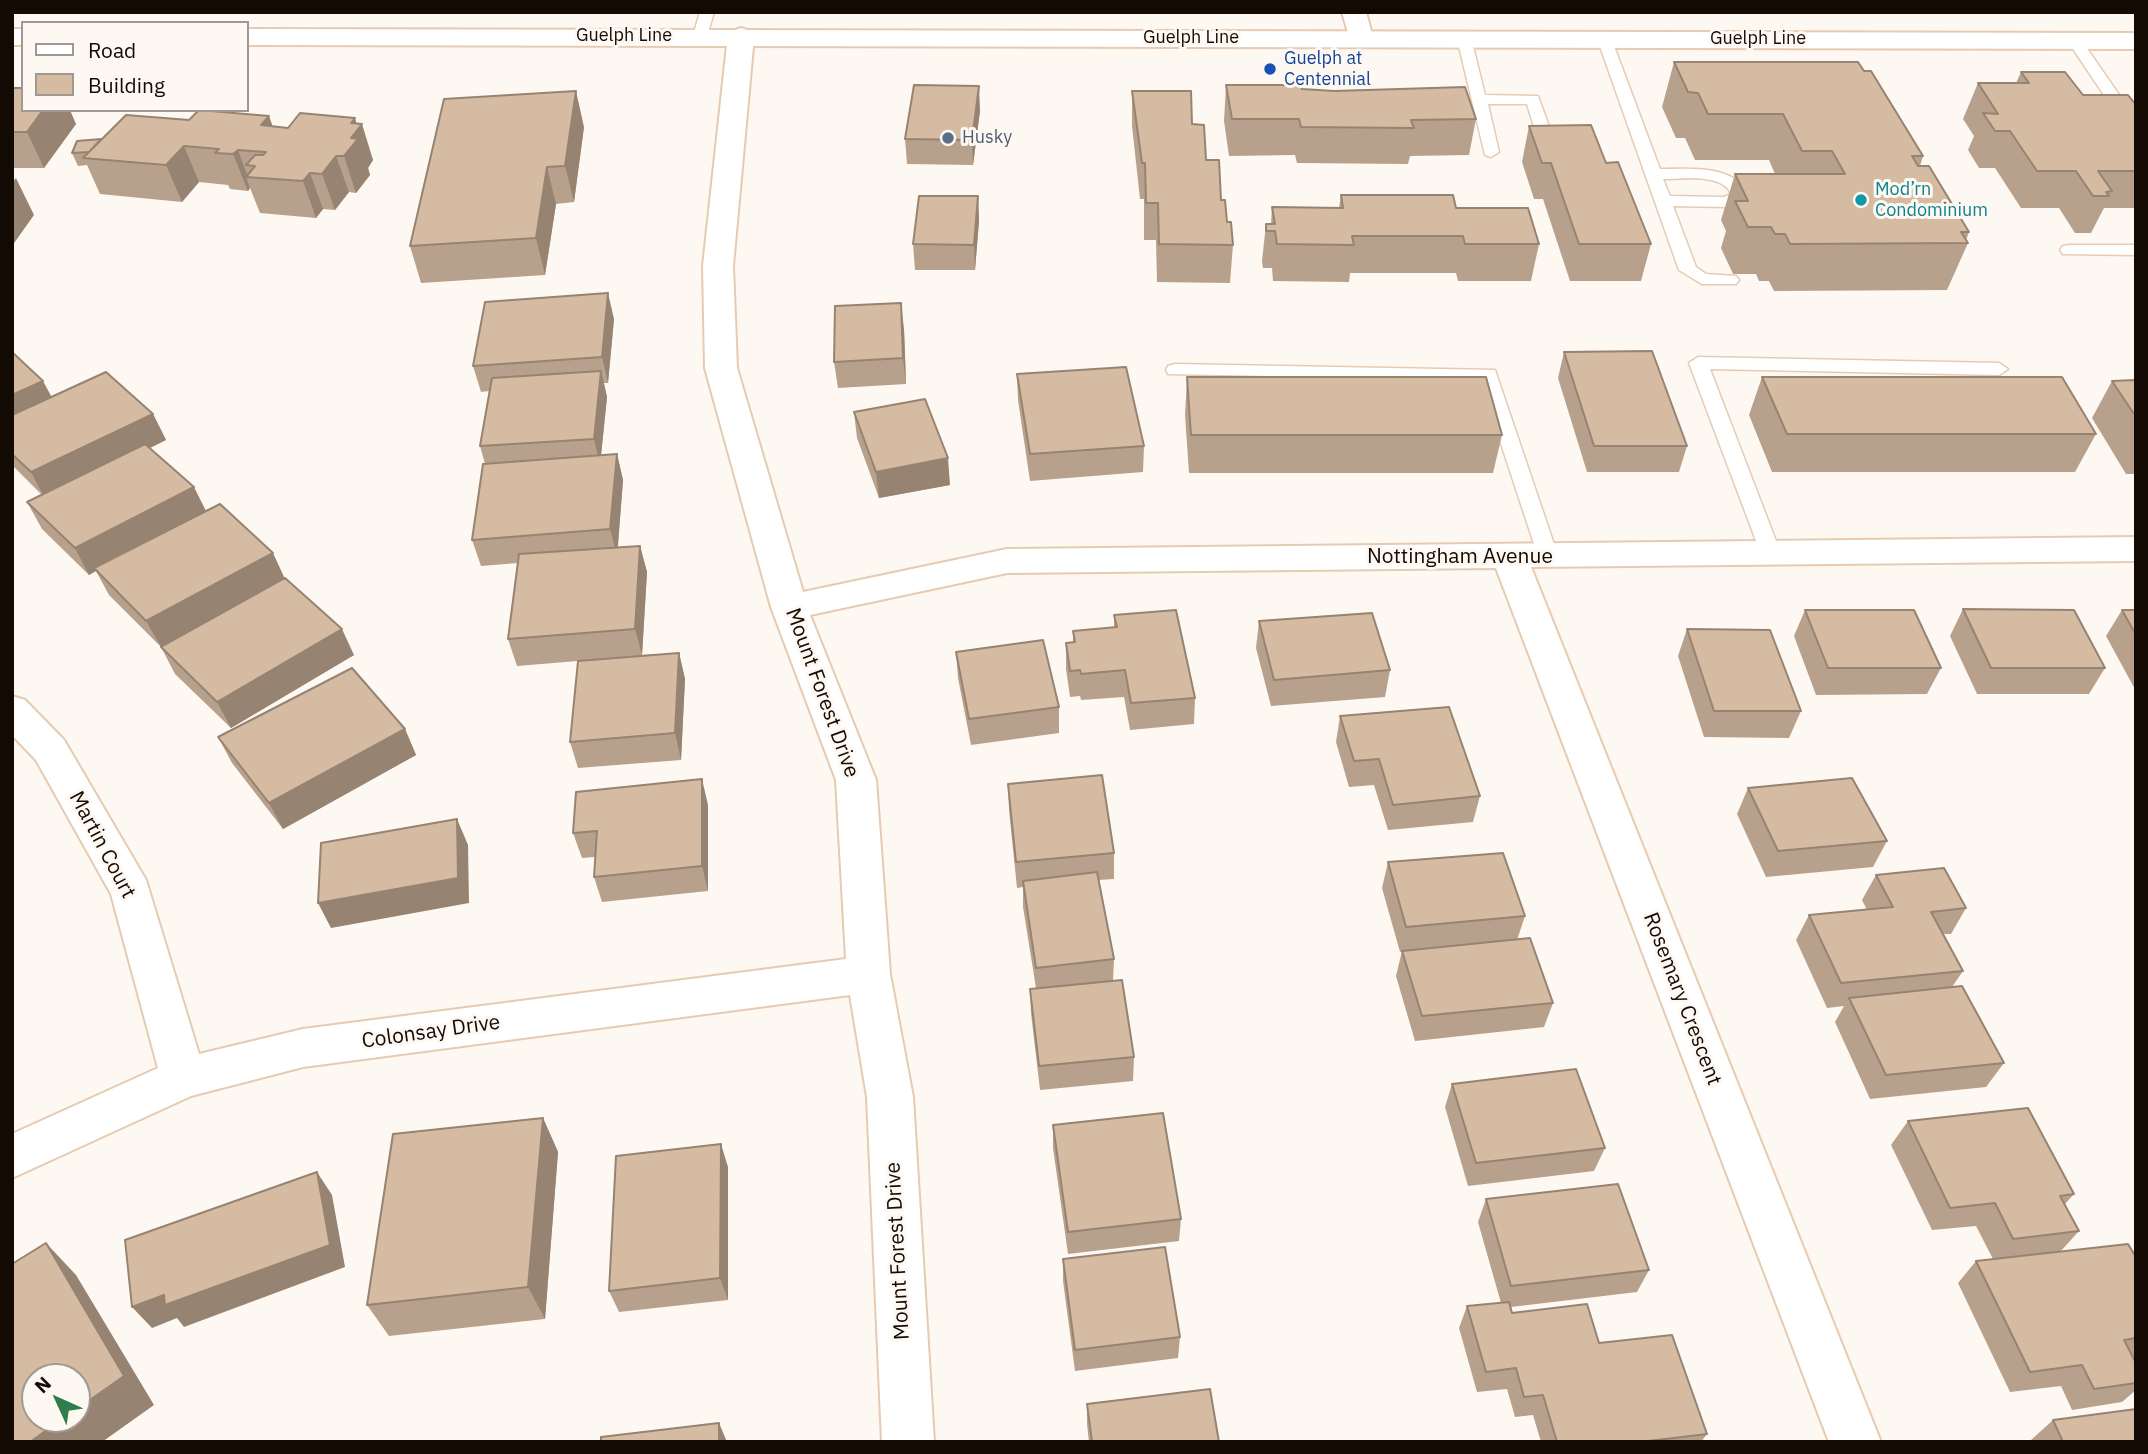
<!DOCTYPE html>
<meta charset="utf-8">
<style>
body{margin:0}
#map{position:relative;width:2148px;height:1454px;overflow:hidden;background:#fef8f3;font-family:"IBM Plex Sans",sans-serif}
canvas{display:block}
.frame{position:absolute;inset:0;border:14px solid #130a03;pointer-events:none}
.legend{position:absolute;left:21px;top:21px;width:228px;height:91px;box-sizing:border-box;background:#fef8f3;border:2px solid #a09993;margin:0;padding:9px 12px;list-style:none;font-size:21px;color:#130a03}
.legend li{display:flex;align-items:center;gap:14px;height:35px}
.legend b{width:35px;border:2px solid #a09993}
.north{position:absolute;left:21px;top:1363px;width:70px;height:70px;box-sizing:border-box;background:#fef8f3;border:2px solid #a09993;border-radius:50%;rotate:315deg;font-size:19px;font-weight:700;line-height:28px;text-align:center;color:#130a03}
.north::after{content:'';display:block;margin:auto;width:24px;height:32px;background:#2f7d4d;clip-path:polygon(50% 0,100% 100%,50% 72%,0 100%)}
</style>
<div id="map">
<canvas width="2148" height="1454"></canvas>
<div class="frame"></div>
<ul class="legend">
<li><b style="height:9px;background:#fff"></b>Road</li>
<li><b style="height:19px;background:#d6bba3"></b>Building</li>
</ul>
<div class="north">N</div>
</div>
<script>
const g = document.querySelector('canvas').getContext('2d');
g.lineJoin = 'round';
function trace(path, color, width, dash) {
  g.strokeStyle = color;
  g.lineWidth = width;
  g.lineCap = dash ? 'butt' : 'round';
  g.setLineDash(dash || []);
  g.stroke(path);
}
function paint(path, color) {
  g.fillStyle = color;
  g.fill(path, 'evenodd');
}
function write(font, color, halo, rows, align = 'center') {
  g.font = font + ' "IBM Plex Sans",sans-serif';
  g.lineWidth = 6;
  g.setLineDash([]);
  g.textBaseline = 'middle';
  g.strokeStyle = halo;
  g.fillStyle = color;
  for (const [text, x, y, turn = 0] of rows) {
    g.save();
    g.translate(x, y);
    g.rotate((+turn || 0) * Math.PI / 180);
    g.textAlign = isNaN(turn) ? turn : align;
    if (halo) g.strokeText(text, 0, 0);
    g.fillText(text, 0, 0);
    g.restore();
  }
}
const service = new Path2D(`
 M700 12H714L707 36 700 40 693 36Z
 M1464 34 1471 38 1485 95 1538 96 1555 143 1553 146 1547 148 1539 143 1527 104H1488L1499 152 1491 157 1485 155 1457 38Z
 M1604 34 1611 38 1660 169C1689 169 1728 164 1748 191L1745 201 1726 207 1673 206 1696 267 1706 274 1736 276 1739 280 1736 284H1702L1679 270 1597 38ZM1663 179C1682 179 1723 173 1731 194L1724 197 1670 196Z
 M2074 36 2079 37 2136 119V136L2130 134 2067 40Z
 M2069 245H2136V255L2063 254 2060 250 2063 246Z
 M1698 357 1999 363 2008 369 1999 375 1710 369 1781 554 1771 561 1761 554 1689 363Z
 M1175 364 1495 370 1558 556 1548 563 1538 556 1480 380 1168 374 1166 370 1168 366Z`);
const minor = new Path2D(`
 M741 28 750 31 754 36 733 266 737 368 803 592 1007 549 2136 537V561L1531 567 1881 1442H1829L1496 568 1007 573 810 615 876 780 890 974 913 1097 934 1442H882L867 1097 850 995 303 1067 191 1096 12 1178V1134L158 1068 111 894 36 760 12 735V696L25 700 64 740 146 880 199 1054 303 1029 846 959 836 780 771 607 705 368 703 266 728 36 732 31Z`);
const tertiary = new Path2D(`
 M1342 12H1366L1373 38 1369 43H1351Z`);
const secondary = new Path2D(`
 M12 29H23V45H12Z
 M247 29 2136 33V49L247 45Z`);
trace(service, '#e6cbb2', 3);
trace(minor, '#e6cbb2', 4);
trace(tertiary, '#e6cbb2', 4);
trace(secondary, '#e6cbb2', 4);
paint(service, '#fff');
paint(minor, '#fff');
paint(tertiary, '#fff');
paint(secondary, '#fff');
paint(new Path2D(`
 M1674 62 1923 156 1920 166 1969 232 1966 240 1968 243 1947 290 1774 291 1769 281H1759L1756 274H1733L1721 248 1726 231 1721 220 1735 174H1775L1769 160H1695L1685 138H1676L1662 107Z
 M2021 72 2083 95 2136 105V208H2104L2091 233H2075L2059 208H2021L1995 168H1979L1968 150 1974 136 1963 119 1978 83H2016Z
 M1226 85 1302 89 1476 119 1469 155 1410 156 1408 164 1297 163 1295 155 1229 156 1224 121Z
 M12 88 76 124 44 168H12Z
 M1132 91 1192 124 1221 200 1233 245 1230 283 1157 282 1156 240H1144V199H1140L1132 126Z
 M980 111 973 165 907 164 905 139Z
 M357 123 373 160 368 168 370 175 356 193 349 192 335 210 323 209 316 218 260 213 250 188 248 191 230 189 228 185 199 182 182 202 100 194 87 165 78 166 72 153 272 126 288 128Z
 M1529 126 1606 163 1651 244 1641 281H1570L1543 199H1534L1522 162Z
 M584 127 574 202 556 204 545 275 421 283 410 246Z
 M1341 195 1456 208 1539 244 1531 281H1458L1456 273H1350L1349 282 1273 281 1272 268H1263L1262 261 1266 224H1271L1272 207 1339 208Z
 M978 196 979 221 975 270H915L913 244Z
 M614 319 608 383H604L607 397 601 455 617 454 623 480 618 547 640 546 647 572 642 655 679 653 685 679 681 760 578 768 570 742 578 661 517 666 508 639 518 563 481 566 472 540 485 464 480 446 489 391 481 392 473 366Z
 M904 329 906 384 838 388 834 362Z
 M12 352 51 397 153 414 166 440 150 448 206 511 285 578 354 655 231 728 175 674 161 647 109 595 96 571 89 575 42 529 27 502 42 495 12 465Z
 M1564 352 1687 446 1679 472H1587L1558 378Z
 M1017 374 1144 446 1143 472 1030 481 1018 400Z
 M1187 377 1502 435 1493 473H1189L1185 415Z
 M1762 377 2096 434 2075 472H1772L1749 415Z
 M2136 380V474H2126L2092 418 2112 381Z
 M854 412 950 485 879 498 857 438Z
 M1963 609 2105 668 2089 694H1977L1950 636Z
 M1805 610 1941 668 1927 694 1816 695 1794 636Z
 M2122 610H2136V691L2106 636Z
 M1114 615 1195 698 1194 724 1130 730 1124 697 1081 700 1080 696 1070 697 1066 669V643L1073 642V631L1114 628Z
 M1259 621 1390 670 1385 697 1271 706 1256 648Z
 M1687 629 1801 711 1789 738 1704 737 1678 656Z
 M956 652 1059 707V733L971 745 958 678Z
 M1340 716 1480 796 1473 822 1388 830 1374 785 1349 787 1336 742Z
 M405 729 416 755 283 829 232 763 218 737Z
 M1008 784 1114 853V879L1099 880 1114 959 1113 981 1134 1057 1133 1081 1040 1090 1031 1013 1030 989 1036 988 1023 907V887L1017 888 1009 810Z
 M1748 788 1887 841 1873 867 1766 877 1737 814Z
 M708 805V891L602 902 594 877 595 857 582 858 573 833Z
 M1388 862 1525 916 1517 940 1553 1003 1544 1027 1415 1041 1396 976 1402 951 1400 952 1382 888Z
 M1876 875 1966 908 1951 934H1943L1963 971 1952 987 2004 1063 1986 1087 1870 1099 1835 1022 1844 1006 1827 1008 1796 940 1809 915 1867 910 1862 900Z
 M1452 1084 1605 1148 1594 1171 1468 1186 1445 1107Z
 M543 1118 558 1152 545 1319 389 1336 367 1305Z
 M1908 1121 2074 1194 2065 1204 2079 1231 2061 1251 2136 1257V1356H2132L2136 1363V1390L2122 1402 2072 1410 2061 1386 2010 1392 1958 1283 1976 1261 1993 1259 1976 1226 1932 1230 1891 1145Z
 M1053 1125 1181 1219 1179 1241 1068 1254 1053 1148Z
 M728 1167V1300L619 1312 609 1291Z
 M1486 1199 1649 1270 1637 1292 1511 1307 1512 1313 1599 1343 1707 1434 1701 1442H1541L1533 1415 1515 1417 1507 1389 1477 1392 1459 1328 1467 1306 1501 1303 1478 1222Z
 M1063 1259 1180 1337 1178 1358 1075 1371 1063 1281Z
 M1087 1404 1219 1442H1089L1087 1424Z
 M2053 1420 2136 1442H2032L2031 1440Z`), '#b8a18c');
paint(new Path2D(`
 M979 86 980 111 973 165 972 140Z
 M576 91 584 127 574 202 565 166Z
 M43 110H70L76 124 44 168 27 132Z
 M269 116 282 152 261 125Z
 M355 118 358 128 362 124 373 160 368 168 370 175 356 193 344 156 351 138V123Z
 M184 146 199 182 182 202 166 165Z
 M238 150 248 177H246L250 188 248 191 233 154Z
 M336 156 349 192 335 210 322 174Z
 M547 167 556 204 545 275 536 238Z
 M310 173 323 209 316 218 303 181Z
 M16 178 34 215 12 246V183Z
 M978 196 979 221 975 270 974 245Z
 M608 293 614 319 608 383 602 357Z
 M901 303 904 329 906 384 903 358Z
 M601 371 607 397 600 465 594 439Z
 M43 381 57 407 12 428V395Z
 M153 414 166 440 45 499 31 472Z
 M617 454 623 480 617 555 610 529Z
 M948 458 950 485 879 498 876 472Z
 M194 487 207 513 94 568 96 571 89 575 75 548Z
 M640 546 647 572 642 655 635 629Z
 M273 553 285 579 161 647 146 621Z
 M342 629 354 655 231 728 217 702Z
 M679 653 685 679 681 760 675 733Z
 M405 729 416 755 283 829 269 803Z
 M702 779 708 805V891L702 866Z
 M457 819 468 845 469 903 331 928 318 903Z
 M543 1118 558 1152 545 1319 528 1287Z
 M721 1144 728 1167V1300L720 1278Z
 M317 1172 332 1195 345 1267 184 1327 177 1318 152 1328 132 1307Z
 M46 1243 76 1275 154 1405 102 1442H30L62 1419H77V1409Z
 M719 1423 727 1442H719Z`), '#968372');
const building = new Path2D(`
 M1674 62H1858L1864 71H1871L1923 156H1912L1918 166H1929L1969 232H1961L1968 243 1790 244 1785 234H1775L1771 227H1748L1735 201H1748L1735 174H1845L1832 151H1802L1783 114H1708L1698 93 1688 92Z
 M2021 72H2065L2083 95H2128L2136 105V171H2098L2112 191 2106 192 2109 196H2093L2076 171H2037L2010 131H1995L1983 113 1998 114 1978 83H2029Z
 M914 85 979 86 972 140 905 139Z
 M1226 85H1301L1302 89 1334 91 1465 87 1476 119 1411 120 1414 128 1301 127 1299 119H1232Z
 M12 88H23V110H43L27 132H12Z
 M576 91 565 166 547 167 536 238 410 246 444 99Z
 M1132 91H1191L1192 124 1204 125 1206 160H1219L1221 200H1225L1227 222H1231L1233 245 1159 244 1158 203H1146L1145 163H1142Z
 M199 110 269 116 261 125 288 128 300 113 355 118 351 123 362 124 351 138 358 139 344 156H336L322 174 310 173 303 181 246 177 255 166 246 165 255 155H263L266 152 238 150 233 154 215 153 219 149 184 146 166 165 83 158 126 115 189 120Z
 M1591 125 1606 163 1618 162 1651 244H1579L1551 163H1542L1529 126Z
 M101 139 89 152 72 153 77 141Z
 M1341 195H1453L1456 208H1528L1539 244H1465L1463 236H1352L1354 245 1277 244 1275 231H1266V224H1275L1272 207 1343 208Z
 M919 196H978L974 245 913 244Z
 M608 293 602 357 473 366 485 302Z
 M901 303 903 358 834 362 835 306Z
 M1652 351 1687 446H1594L1564 352Z
 M12 352 43 381 12 395Z
 M1126 367 1144 446 1030 454 1017 374Z
 M601 371 594 439 480 446 492 378Z
 M106 372 153 414 31 472 12 454V415Z
 M1187 377H1486L1502 435H1191Z
 M1762 377H2062L2096 434H1787Z
 M2136 380V417L2112 381Z
 M925 399 948 458 876 472 854 412Z
 M145 444 194 487 75 548 27 502Z
 M617 454 610 529 472 540 483 464Z
 M220 504 273 553 146 621 94 568Z
 M640 546 635 629 508 639 519 554Z
 M285 578 342 629 217 702 161 647Z
 M1963 609 2074 610 2105 668H1991Z
 M1176 610 1195 698 1131 703 1125 670 1081 674 1080 670 1070 671 1066 643 1075 642 1073 631 1117 627 1114 615Z
 M1805 610H1914L1941 668H1828Z
 M2122 610H2136V635Z
 M1372 613 1390 670 1274 680 1259 621Z
 M1687 629 1770 630 1801 711H1714Z
 M1043 640 1059 707 969 719 956 652Z
 M679 653 675 733 570 742 578 661Z
 M352 668 405 729 269 803 218 737Z
 M1449 707 1480 796 1393 805 1379 759 1354 761 1340 716Z
 M1102 775 1114 853 1016 862 1008 784Z
 M1852 778 1887 841 1778 851 1748 788Z
 M702 779V866L594 877 597 831 573 833 576 792Z
 M457 819 458 878 318 903 321 843Z
 M1503 853 1525 916 1406 927 1388 862Z
 M1944 868 1966 908 1931 912 1963 971 1841 983 1809 915 1893 907 1876 875Z
 M1097 872 1114 959 1036 968 1023 881Z
 M1530 938 1553 1003 1422 1016 1402 951Z
 M1122 980 1134 1057 1039 1066 1030 989Z
 M1962 986 2004 1063 1886 1075 1849 998Z
 M1576 1069 1605 1148 1476 1163 1452 1084Z
 M2028 1108 2074 1194 2060 1196 2079 1231 2013 1239 1995 1203 1950 1208 1908 1121Z
 M1163 1113 1181 1219 1068 1232 1053 1125Z
 M543 1118 528 1287 367 1305 393 1134Z
 M721 1144 720 1278 609 1291 616 1156Z
 M317 1172 330 1245 165 1305 164 1295 132 1307 125 1240Z
 M1618 1184 1649 1270 1511 1286 1486 1199Z
 M46 1243 124 1376 77 1409V1377H35V1419H62L30 1442H12V1264Z
 M2128 1244 2136 1257V1338L2124 1340 2136 1363V1383L2094 1389 2082 1365 2030 1372 1976 1261Z
 M1165 1247 1180 1337 1075 1350 1063 1259Z
 M1509 1302 1512 1313 1587 1304 1599 1343 1672 1335 1707 1434 1640 1442H1557L1543 1395 1524 1397 1516 1368 1486 1372 1467 1306Z
 M1210 1389 1219 1442H1092L1087 1404Z
 M2136 1409V1442H2063L2053 1420Z
 M719 1423V1442H601V1437Z`);
paint(building, '#d6bba3');
trace(building, '#968372', 2);
for (const [x, y, r, color] of [
 [1270,69,7,"#1a4fb4"],
 [948,138,7,"#5c6f8a"],
 [1861,200,7,"#0f9aa8"]
]) {
  const dot = new Path2D();
  dot.arc(x, y, r, 0, 2 * Math.PI);
  g.fillStyle = color;
  g.fill(dot);
  trace(dot, '#fef8f3', 2.5);
}
write('18px', '#130a03', '#fef8f3', [
 ["Guelph Line",624,36],
 ["Guelph Line",1191,38],
 ["Guelph Line",1758,39]
]);
write('18px', '#164399', '#fef8f3', [
 ["Guelph at",1284,59],
 ["Centennial",1284,80]
], 'left');
write('18px', '#4e5e75', '#fef8f3', [
 ["Husky",962,138]
], 'left');
write('18px', '#0d838f', '#fef8f3', [
 ["Mod’rn",1875,190],
 ["Condominium",1875,211]
], 'left');
write('21px', '#130a03', '#fef8f3', [
 ["Nottingham Avenue",1460,557],
 ["Mount Forest Drive",822,693,70],
 ["Martin Court",102,845,62],
 ["Rosemary Crescent",1682,999,69],
 ["Colonsay Drive",431,1032,-8],
 ["Mount Forest Drive",898,1251,-93]
]);
</script>
